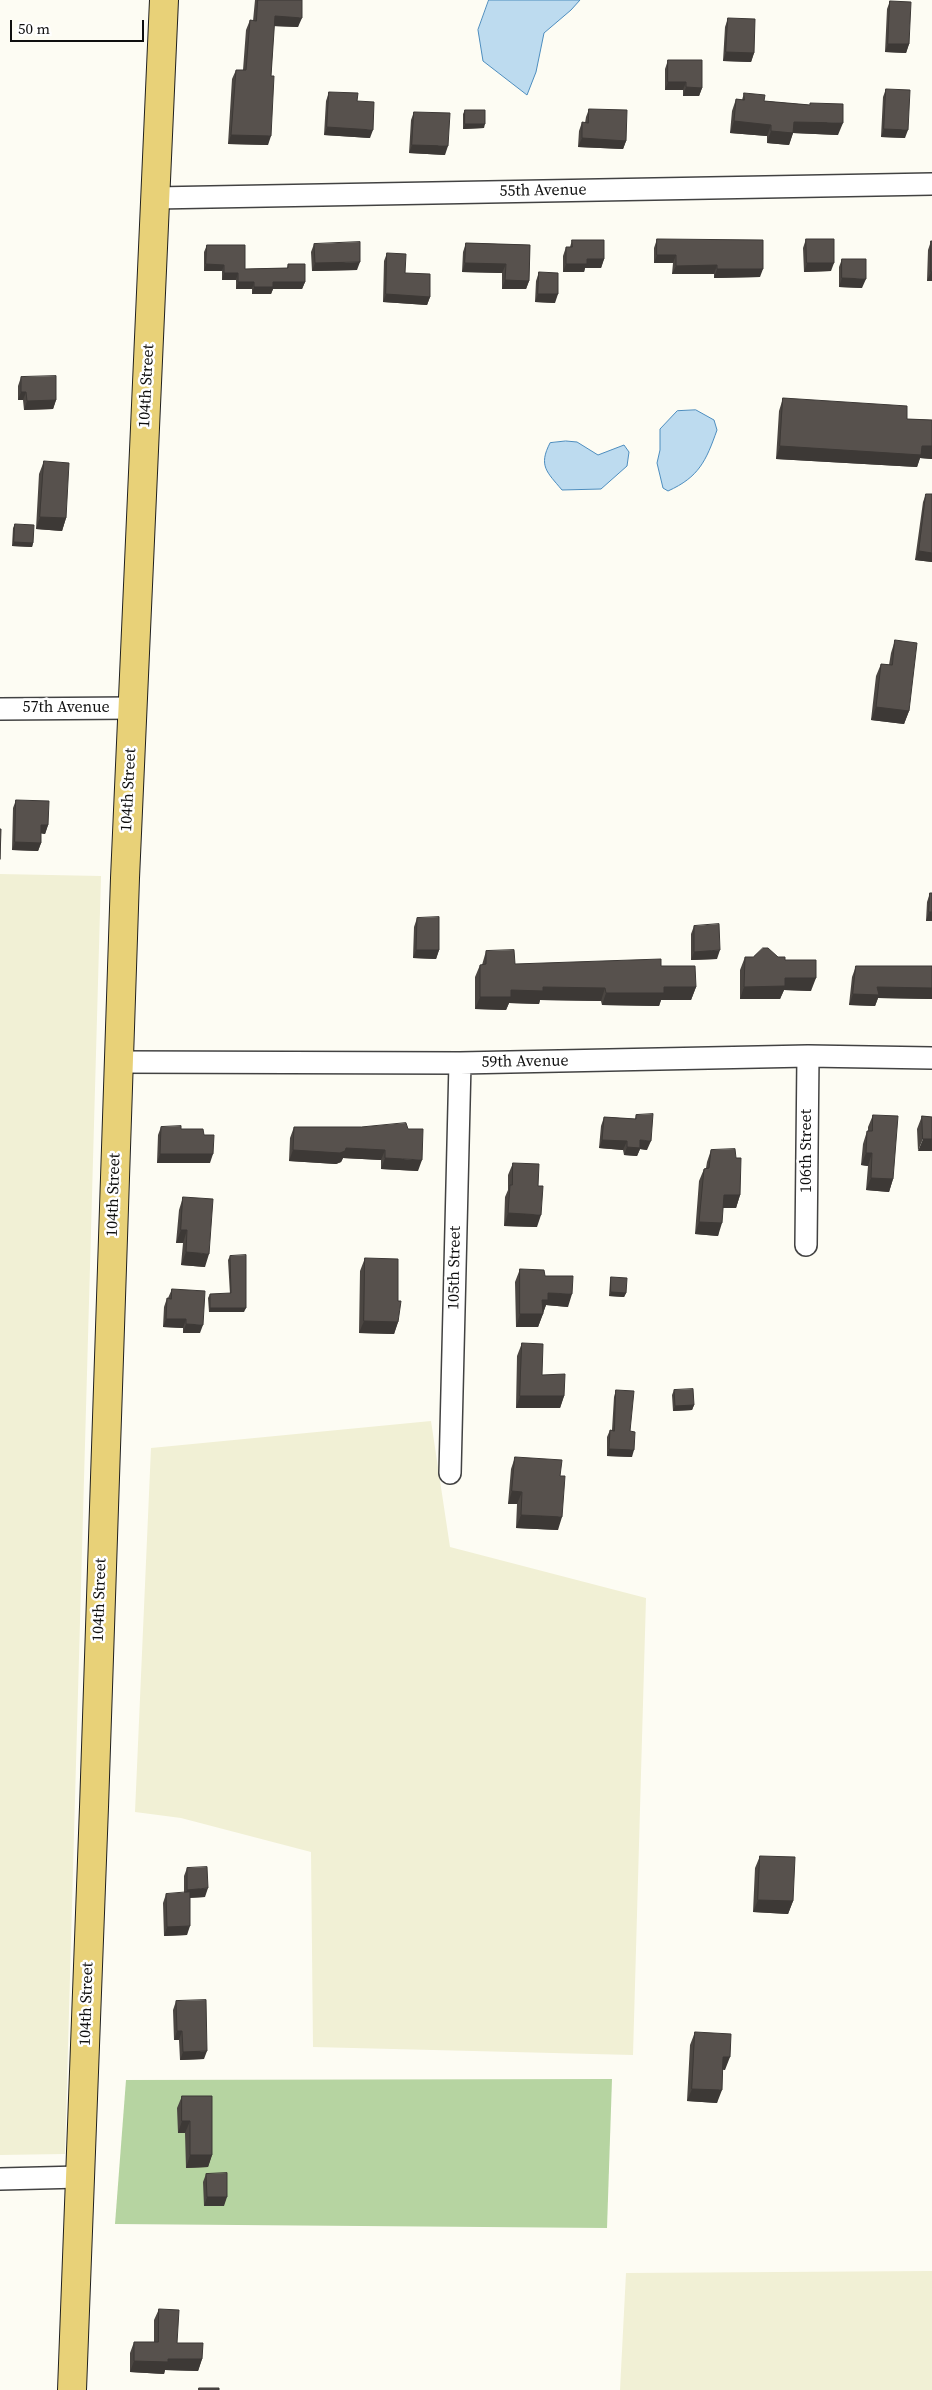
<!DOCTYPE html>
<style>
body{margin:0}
#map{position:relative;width:932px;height:2390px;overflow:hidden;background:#fdfcf3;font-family:"Source Serif 4",serif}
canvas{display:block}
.scale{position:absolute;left:10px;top:20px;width:134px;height:22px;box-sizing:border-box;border:2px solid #0f0f0f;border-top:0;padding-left:6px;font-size:15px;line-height:18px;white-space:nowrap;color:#0f0f0f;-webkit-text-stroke:4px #fff;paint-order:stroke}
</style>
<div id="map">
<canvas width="932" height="2390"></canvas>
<div class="scale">50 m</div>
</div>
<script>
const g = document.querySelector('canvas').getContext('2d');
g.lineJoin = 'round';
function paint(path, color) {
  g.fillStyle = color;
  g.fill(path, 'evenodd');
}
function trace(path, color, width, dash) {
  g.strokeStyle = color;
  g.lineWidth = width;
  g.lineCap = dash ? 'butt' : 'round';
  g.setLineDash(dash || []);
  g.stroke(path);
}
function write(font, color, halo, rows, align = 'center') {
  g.font = font + ' "Source Serif 4",serif';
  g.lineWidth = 5;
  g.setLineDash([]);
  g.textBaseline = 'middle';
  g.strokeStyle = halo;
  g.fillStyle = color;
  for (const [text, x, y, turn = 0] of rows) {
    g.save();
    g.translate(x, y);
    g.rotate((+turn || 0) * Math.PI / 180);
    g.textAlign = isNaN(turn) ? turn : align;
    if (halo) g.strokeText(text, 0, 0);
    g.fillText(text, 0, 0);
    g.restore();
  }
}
paint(new Path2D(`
 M0 874 101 876 65 2154 0 2155Z
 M431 1421 450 1547 646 1598 633 2055 313 2047 311 1852 181 1818 135 1812 151 1448Z
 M932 2271V2390H620L626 2273Z`), '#f1f0d5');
paint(new Path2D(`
 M612 2079 607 2228 115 2224 126 2080Z`), '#b6d4a1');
const water = new Path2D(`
 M489 0H580L571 10 544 33 536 72 527 95 483 61 478 30Z
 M696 410 714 420 717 430C706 461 699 477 668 491L663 488 657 463 660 450V429L677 411Z
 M566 441 577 442 598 455 624 445 629 452 627 466 601 489 562 490C547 472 538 466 550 443Z`);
paint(water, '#bddbef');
trace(water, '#4d8dbe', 1);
const minor = new Path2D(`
 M155 198 932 184
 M0 709 133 708
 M118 1062 460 1063 808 1056 932 1058
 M806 1245 808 1056
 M450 1473 460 1063
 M0 2179 80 2177`);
const major = new Path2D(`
 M72 2390 94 1807 125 878 164 0`);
trace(minor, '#424242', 24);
trace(major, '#202020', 30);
trace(minor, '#fff', 21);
trace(major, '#e8d178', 28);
paint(new Path2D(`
 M255 0H302L298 27 274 26 271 76 268 145 228 144 232 79 236 70H243L246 30 250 20 253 21Z
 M890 1 909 44 906 53 885 52 887 9Z
 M728 18 754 53 751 62 723 61 725 27Z
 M668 60 702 88 699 96H683V90H665V69Z
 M886 89 905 138 881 137 883 97Z
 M329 92 357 101 370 138 324 135 326 101Z
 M744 93 764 101 810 105V103L838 135 793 133 789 145 767 143V136L730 133 732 111 736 99 742 100Z
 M589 109 626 141 623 149 578 147 579 131 582 122 585 123 586 117Z
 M465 110 484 128 463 129V114Z
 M414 112 445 155 409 153 411 120Z
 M657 239 760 277 714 278V274H672L673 263H654V248Z
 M806 239 831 271 804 272 803 248Z
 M572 240 604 259 601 268H585L584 272H563V256L566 247H570Z
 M931 241H932V281H927L928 250Z
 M466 243 530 245 529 281 526 289H502V273L462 272 463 252Z
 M314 244 357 270 312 271 311 252Z
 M207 245 245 269 287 268 288 264 305 282 302 289H273L271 294H252V289H236V280H222V271H204V252Z
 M387 253 405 273 430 297 427 305 383 302 384 261Z
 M842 259 862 288 839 287V267Z
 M539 272 555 303 535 302 536 281Z
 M21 377 56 400 53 409 24 410 23 400H18V386Z
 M783 398 907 419 932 420V459L920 458 917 467 776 459 779 411Z
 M44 461 66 518 62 531 36 529 39 474Z
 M926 494 932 562 915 560 923 502Z
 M15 524 33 543 32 547 12 546 13 528Z
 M895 640 909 711 904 724 871 720 876 676 881 664 889 665 891 653Z
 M16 800 48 825 45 834 41 833V843L38 851 12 850 13 808Z
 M930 893 932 921H926L927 902Z
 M417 918 439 950 436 959 413 958 414 927Z
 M694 926 717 959 691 960V934Z
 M486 951 515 964 661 966 696 987 691 1000H661L659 1006 602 1005 601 1001 540 1000 539 1004 509 1003 506 1010 475 1009V977L480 965H482Z
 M745 957H778L785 960 811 991 784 990 780 999H740V970Z
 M856 966H932V999L878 998 875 1006 849 1005 852 977Z
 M636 1115 647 1150 640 1149 637 1156 624 1155 623 1150 599 1148 601 1126 604 1117 635 1119Z
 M873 1115 893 1179 889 1192 866 1190 868 1166 861 1165 863 1144 867 1131H868V1127Z
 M922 1116 932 1117 918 1151 917 1129Z
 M161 1127 181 1129 210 1163H157L158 1135Z
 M294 1127H361L418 1171 381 1169V1160L343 1158 341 1162 336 1164 289 1161 290 1138Z
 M711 1150 736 1158 740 1195 736 1208H723L718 1236 695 1234 699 1181 704 1169 706 1168 707 1162Z
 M513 1163 537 1227 504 1226 505 1197 508 1190V1175Z
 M183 1197 205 1267 181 1265 183 1243H176L179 1210Z
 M230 1256 244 1312H209L208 1298 210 1294H230L228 1260Z
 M365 1258 398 1322 394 1334 359 1333 360 1271Z
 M520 1269 545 1276 568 1307 546 1305 538 1327H516L515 1282Z
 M611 1277 626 1293 624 1297 609 1296 610 1281Z
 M172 1289 200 1333H183V1328L163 1327 164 1307 167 1298H168Z
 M522 1343 542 1375 564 1396 560 1408H516L517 1356Z
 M616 1390 632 1457 607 1456V1437L610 1430H612L614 1397Z
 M674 1390 694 1405 692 1410 673 1411 672 1395Z
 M515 1457 560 1476 558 1530 516 1528 517 1504H508L511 1469Z
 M760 1856 793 1901 788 1914 753 1912 755 1868Z
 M187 1868 205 1897 190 1898 187 1935 164 1936 163 1903 166 1894 184 1893V1876Z
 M176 2001 204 2059 180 2060 179 2040H174L173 2010Z
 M695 2032 725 2070 722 2069 717 2103 687 2101 690 2045Z
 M182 2096 212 2155 208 2167 186 2168 185 2133H178L177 2108Z
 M206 2174 224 2206H204L203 2182Z
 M159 2309 177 2343 202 2359 198 2371 165 2370 164 2374 130 2372V2353L134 2342H154V2320Z`), '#4b4642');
paint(new Path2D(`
 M275 16 302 18 298 27 272 26Z
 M888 44H909L906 53 885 52Z
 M726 52 754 53 751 62 723 61Z
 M668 82H686L683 90H665Z
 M686 87 702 88 699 96H683Z
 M734 121 771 125 767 136 730 133Z
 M794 122 843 123 838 135 793 133 789 145 767 143 771 131Z
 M465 124H485L484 128 463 129Z
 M327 127 373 130 370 138 324 135Z
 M884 129 908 130 905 138 881 137Z
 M231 135 271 136 268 145 228 144Z
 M582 138 626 141 623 149 578 147Z
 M412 145 448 146 445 155 409 153Z
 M657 255H676L673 263H654Z
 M587 259H604L601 268H585L584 272H563L566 264Z
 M360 262 357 270 312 271 315 263Z
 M465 263 506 264 502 273 462 272Z
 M807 263H834L831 271 804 272Z
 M206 264 224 265 222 271H204Z
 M717 265 714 274H672L676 266Z
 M717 269H763L760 277 714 278Z
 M931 272H932V281H927Z
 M224 273H238L236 280H222Z
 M842 278 866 279 862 288 839 287Z
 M505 280 529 281 526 289H502Z
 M238 282H254L252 289H236Z
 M273 282H305L302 289H273L271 294H252L254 287Z
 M386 294 430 297 427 305 383 302Z
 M538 294H558L555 303 535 302Z
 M21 392H26L23 400H18Z
 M56 400 53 409 24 410 27 401Z
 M780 446H932V459L920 458 917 467 776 459Z
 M40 517 66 518 62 531 36 529Z
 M14 542 33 543 32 547 12 546Z
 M919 551 932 553V562L915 560Z
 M876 707 909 711 904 724 871 720Z
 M41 825H48L45 834 38 833Z
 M15 842 41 843 38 851 12 850Z
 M929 912H932V921H926Z
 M416 950H439L436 959 413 958Z
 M720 950 717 959 691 960 694 952Z
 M785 978H816L811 991 784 990 780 999H740L744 987Z
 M543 987 605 988 601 1001 540 1000 539 1004 509 1003 506 1010 475 1009 480 997 511 990Z
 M664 987H696L691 1000H661L659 1006 602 1005 606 993Z
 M877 987 932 988V999L878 998 875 1006 849 1005 853 994Z
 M923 1139H932V1151H918Z
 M602 1140 627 1141 623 1150 599 1148Z
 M640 1140 651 1141 647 1150 640 1149 637 1156 624 1155 627 1147Z
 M346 1148 385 1150 381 1160 343 1158 341 1162 336 1164 289 1161 293 1150Z
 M866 1153H872L868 1166 861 1165Z
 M160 1154H213L210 1163H157Z
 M385 1158 422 1160 418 1171 381 1169Z
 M871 1178 893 1179 889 1192 866 1190Z
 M724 1195H740L736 1208H720Z
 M508 1213 541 1215 537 1227 504 1226Z
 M699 1222 722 1223 718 1236 695 1234Z
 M181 1230H187L183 1243H176Z
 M186 1252 209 1254 205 1267 181 1265Z
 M611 1292 626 1293 624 1297 609 1296Z
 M548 1293 572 1294 568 1307 546 1305 543 1313 542 1300Z
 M210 1308H246L244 1312H209Z
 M520 1314H543L538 1327H516Z
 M166 1319H186L183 1328 163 1327Z
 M364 1321 398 1322 394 1334 359 1333Z
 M186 1324 203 1325 200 1333H183Z
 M520 1396H564L560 1408H516Z
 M694 1405 692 1410 673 1411 675 1406Z
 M609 1449 634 1450 632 1457 607 1456Z
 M512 1491 522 1492 517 1504H508Z
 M521 1515 562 1517 558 1530 516 1528Z
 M208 1888 205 1897 184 1898 187 1890Z
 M758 1900 793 1901 788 1914 753 1912Z
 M190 1926 187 1935 164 1936 167 1927Z
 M177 2031H182L179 2040H174Z
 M207 2051 204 2059 180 2060 183 2052Z
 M723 2057H730L725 2070 718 2069Z
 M692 2089 722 2090 717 2103 687 2101Z
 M182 2121H190L185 2133H178Z
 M190 2155H212L208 2167 186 2168Z
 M207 2197H227L224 2206H204Z
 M168 2359H202L198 2371 165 2370 164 2374 130 2372 134 2361Z`), '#3d3936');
const building = new Path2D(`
 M258 0H302V18L275 16 271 76H274L271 136 231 135 236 70H246L250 20 256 21Z
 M890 1 911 2 909 44H888Z
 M728 18 755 19 754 53 726 52Z
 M668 60H702V88L686 87V82H668Z
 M886 89 910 90 908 130 884 129Z
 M329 92 358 93 357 101 374 102 373 130 327 127Z
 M744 93 765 95 764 101 810 105V103L843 104V123L794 122 793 133 771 131V125L734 121 736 99 744 100Z
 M589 109 627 110 626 141 582 138V122L588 123Z
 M465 110H485V124H465Z
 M414 112 450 113 448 146 412 145Z
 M657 239 763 240V269H717V265L676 266V255H657Z
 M806 239H834V263H807Z
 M572 240H604V259H587V264H566V247H572Z
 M931 241H932V272H931Z
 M360 242V262L315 263 314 244Z
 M466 243 530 245 529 281 505 280 506 264 465 263Z
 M207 245H245V269L288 268V264H305V282H273V287H254V282H238V273H224V265L206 264Z
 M387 253 406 254 405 273 430 274V297L386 294Z
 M842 259H866V279L842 278Z
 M539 272 558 273V294H538Z
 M56 376V400L27 401 26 392H21V377Z
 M783 398 907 406V419L932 420V446H922L921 455 780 446Z
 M44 461 69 463 66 518 40 517Z
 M926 494H932V553L919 551Z
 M15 524 34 525 33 543 14 542Z
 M895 640 917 643 909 711 876 707 881 664 892 665Z
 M16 800 49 801 48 825H41V843L15 842Z
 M0 829H1L0 859Z
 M930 893H932V912H929Z
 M439 917V950H416L417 918Z
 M719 924 720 950 694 952V926Z
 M763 948H768L778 957H785V960H816V978H785V986L744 987 745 957H753Z
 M514 950 515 964 661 959V966H695L696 987H664V993H606L605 988 543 987V991L511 990V997H480V965L486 964V951Z
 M856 966H932V988L877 987 879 995 853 994Z
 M653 1114 651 1141 640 1140V1148L627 1147V1141L602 1140 604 1117 636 1119V1115Z
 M873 1115 898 1116 893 1179 871 1178 872 1153H866L867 1131H872Z
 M922 1116 932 1117V1139H923Z
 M406 1123 408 1129H423L422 1160 385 1158V1150L346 1148 345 1151 340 1153 293 1150 294 1127H361Z
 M181 1126V1129H203L204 1135H214L213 1154H160L161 1127Z
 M735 1149 736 1158H741L740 1195H724L722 1223 699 1222 704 1169 709 1168 711 1150Z
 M513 1163 539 1164 538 1186H543L541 1215 508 1213 510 1185H512Z
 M183 1197 213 1199 209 1254 186 1252 187 1230H181Z
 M246 1255V1308H210V1294L231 1293 230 1256Z
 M365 1258 398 1259V1301H401L398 1322 364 1321Z
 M520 1269 544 1270 545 1276H573L572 1294 548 1293V1300H542L543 1314H520Z
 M611 1277 627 1278 626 1293 611 1292Z
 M172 1289 205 1291 203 1325 186 1324V1319H166L167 1298 171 1299Z
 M522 1343 543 1344 542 1375 565 1374 564 1396H520Z
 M693 1389 694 1405 675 1406 674 1390Z
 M616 1390 634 1391 630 1431 635 1432 634 1450 609 1449 610 1430 614 1431Z
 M515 1457 562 1460 560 1476H565L562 1517 521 1515 522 1492 512 1491Z
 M760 1856 795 1857 793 1901 758 1900Z
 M207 1867 208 1888 187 1890V1868Z
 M190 1892V1926L167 1927 166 1894Z
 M206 2000 207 2051 183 2052 182 2031H177L176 2001Z
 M695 2032 731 2034 730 2057H723L722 2090 692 2089Z
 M182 2096H212V2155H190V2121H182Z
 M227 2173V2197H207L206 2174Z
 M159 2309 179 2310 177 2343H203L202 2359H168V2362L134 2361V2342H158Z
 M199 2388H219V2390H199Z`);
paint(building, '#57514d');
trace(building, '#3d3936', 1);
write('16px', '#0f0f0f', '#fff', [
 ["55th Avenue",543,191,-1],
 ["104th Street",147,386,-87],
 ["57th Avenue",66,708],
 ["104th Street",129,790,-87],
 ["59th Avenue",525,1062,-1],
 ["106th Street",807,1151,-90],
 ["104th Street",114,1195,-88],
 ["105th Street",455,1268,-89],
 ["104th Street",100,1600,-88],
 ["104th Street",87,2004,-88]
]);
</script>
